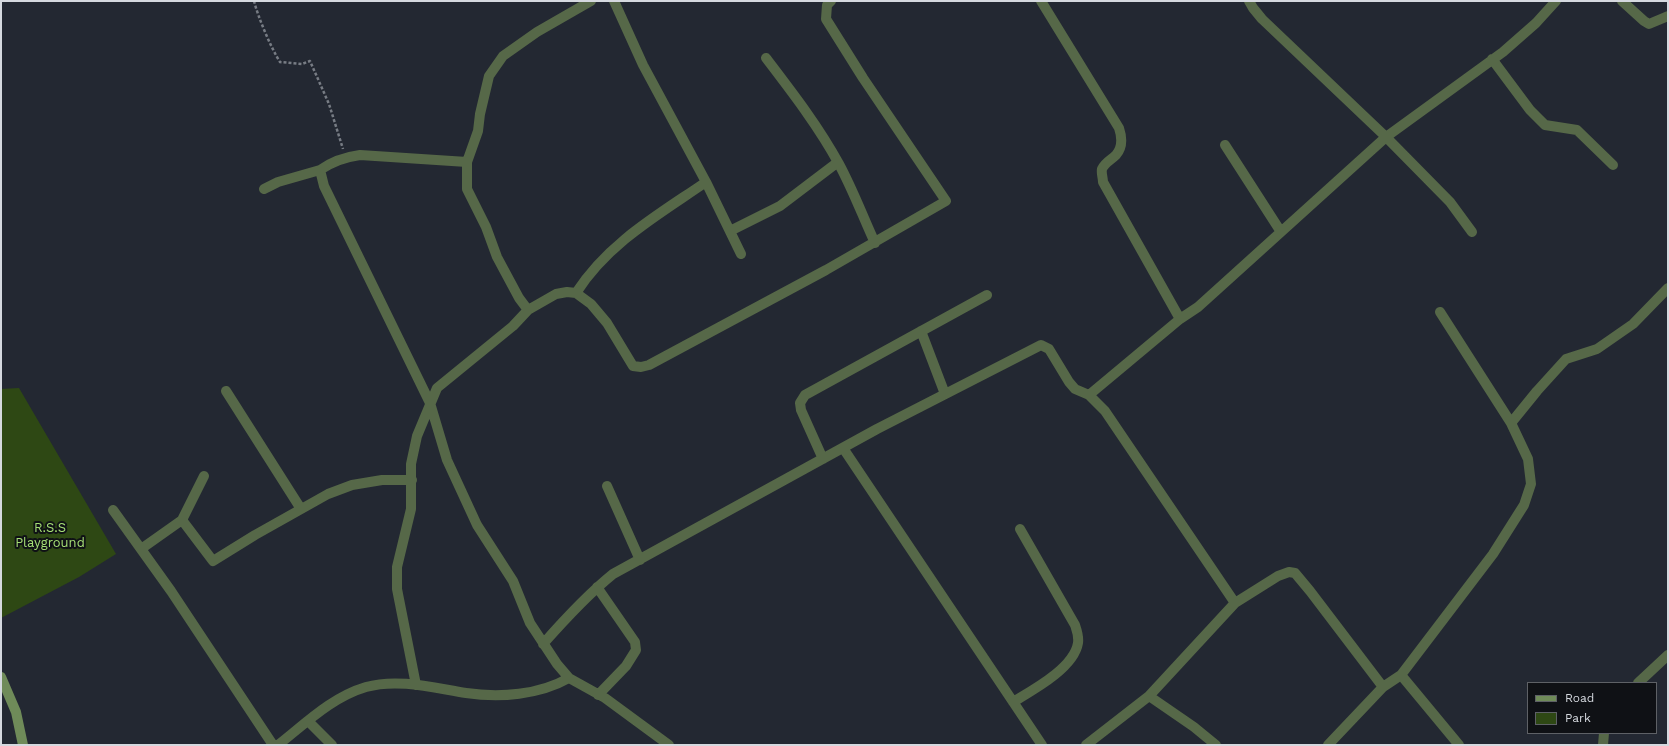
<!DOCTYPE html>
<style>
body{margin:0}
#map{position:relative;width:1669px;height:746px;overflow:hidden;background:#232832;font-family:"Work Sans",sans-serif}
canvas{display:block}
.frame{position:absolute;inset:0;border:2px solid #d5d9df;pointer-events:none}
.legend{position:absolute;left:1527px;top:682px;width:130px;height:52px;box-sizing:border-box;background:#0f1115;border:1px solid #5e6166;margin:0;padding:5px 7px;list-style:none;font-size:12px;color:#d5d9df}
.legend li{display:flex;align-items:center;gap:8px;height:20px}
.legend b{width:20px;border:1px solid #5e6166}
</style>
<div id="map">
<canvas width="1669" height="746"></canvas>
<div class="frame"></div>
<ul class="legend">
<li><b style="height:5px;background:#6f8b59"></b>Road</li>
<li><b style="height:11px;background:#2e4814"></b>Park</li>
</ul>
</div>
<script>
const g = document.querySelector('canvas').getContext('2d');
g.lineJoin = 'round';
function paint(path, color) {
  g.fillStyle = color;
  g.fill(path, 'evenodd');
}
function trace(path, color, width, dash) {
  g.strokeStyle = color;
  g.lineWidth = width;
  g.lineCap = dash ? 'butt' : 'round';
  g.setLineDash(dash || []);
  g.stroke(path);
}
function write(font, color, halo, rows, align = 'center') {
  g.font = font + ' "Work Sans",sans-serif';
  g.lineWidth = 4;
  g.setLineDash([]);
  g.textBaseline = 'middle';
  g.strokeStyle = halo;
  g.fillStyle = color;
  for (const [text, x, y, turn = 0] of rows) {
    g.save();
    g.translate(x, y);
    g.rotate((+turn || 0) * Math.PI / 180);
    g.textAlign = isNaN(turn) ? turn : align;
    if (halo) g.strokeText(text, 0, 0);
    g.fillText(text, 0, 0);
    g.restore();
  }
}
paint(new Path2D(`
 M19 388 116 554 79 577 1 618V389Z`), '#2e4814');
trace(new Path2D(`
 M254 1C258 17 271 48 280 62L302 64 310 61 329 104 343 149`), '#777c84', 2.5, [3, 2]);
trace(new Path2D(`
 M614 1 643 65 706 182 741 254
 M1041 1 1119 128C1122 137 1123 147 1116 155 1111 160 1105 162 1102 169 1101 173 1103 178 1103 182L1180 319
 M1249 1 1253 8 1262 19 1386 137 1450 202 1472 232
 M1622 1 1644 21 1649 24 1668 16
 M766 58C792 92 819 127 839 164 853 190 863 217 875 243
 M1492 59 1530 110 1545 125 1577 130 1613 165
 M1225 145 1281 232
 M467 162 360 155C345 157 333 161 320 170L324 186 430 403 447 460 477 525 513 581 530 623 557 664 569 678
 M264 189 278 182 320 170
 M730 231 780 206 838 162
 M576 293C608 243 658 215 706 182
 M528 310 519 298 497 257 486 227 467 189V162L478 131 480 114 489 76 503 56 537 32 591 1
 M921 331 945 394
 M226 391 301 509
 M1089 395 1180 319 1198 307 1386 137 1503 52 1536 23 1556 1
 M1511 423 1537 391 1566 359 1597 349 1633 324 1668 288
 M843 448 1042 745
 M823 459 801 410 800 403 805 395 987 295
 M607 486 640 560
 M113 510 171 591 273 745
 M182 520 204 476
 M141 549 182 520 213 561 255 535 328 494 352 485 382 480H412
 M597 587 635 642 636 650 626 666 598 695
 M543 644C565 619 587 595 613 574L877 429 1041 345 1049 349 1069 382 1075 389 1089 395 1105 411 1235 603
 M1401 675 1459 745
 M1638 683 1668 655
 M416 685 397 589V567L411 509V464L417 436 437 388 513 326 528 310 556 294 567 292 576 293 591 304 607 323 633 366 641 367 649 365 826 270 946 201 863 78 826 19 827 5 831 1
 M1149 696 1194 727 1216 745
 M1013 702C1033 690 1074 668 1078 643 1079 636 1077 631 1075 625L1020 529
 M308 721 332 745
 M278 745C306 723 332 697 366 687 398 678 434 688 466 693 500 698 539 695 569 678L605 698 669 745
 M1086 745 1149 696 1235 603 1278 576 1289 572 1295 573 1310 591 1383 687
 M1328 745 1383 687 1401 675 1493 554 1524 505 1531 484 1528 459 1511 423 1440 312
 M1603 745 1604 733`), '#566848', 10);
trace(new Path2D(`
 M1 677 16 712 23 745`), '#6f8b59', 10);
write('13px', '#a5de75', '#0f1115', [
 ["R.S.S",50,528],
 ["Playground",50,543]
]);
</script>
